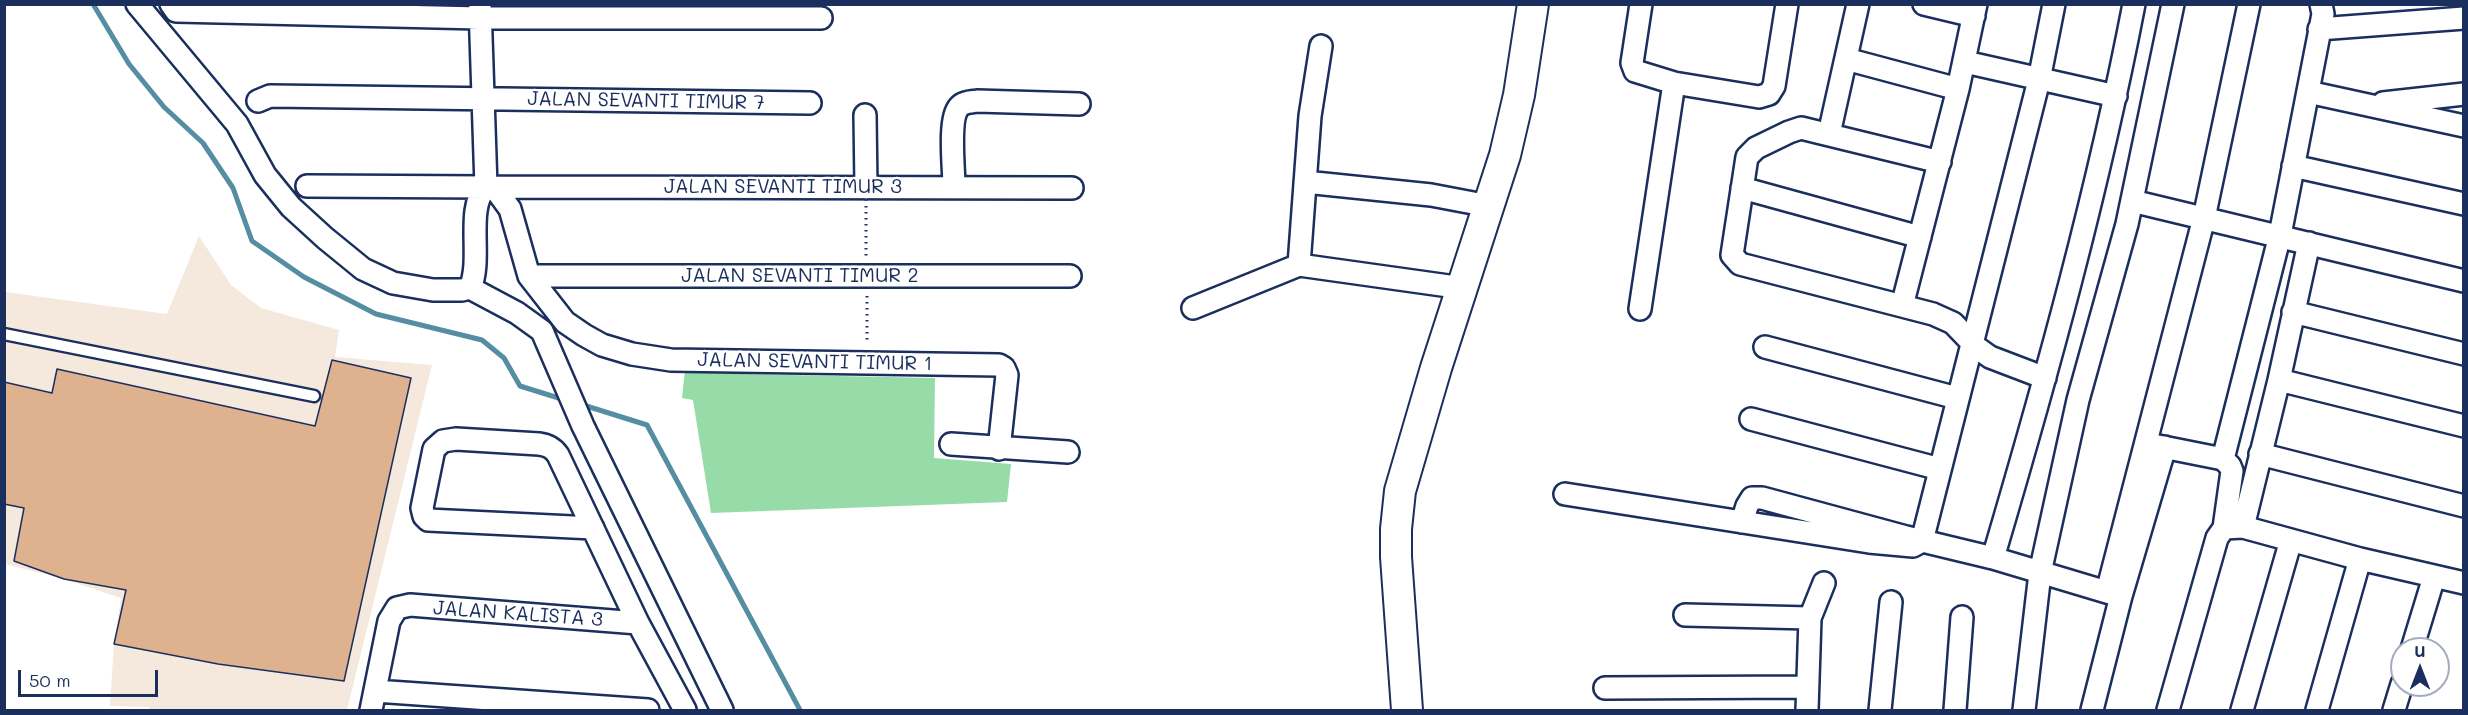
<!DOCTYPE html>
<style>
body{margin:0}
#map{position:relative;width:2468px;height:715px;overflow:hidden;background:#fff;font-family:Mali,sans-serif}
canvas{display:block}
.frame{position:absolute;inset:0;border:6px solid #1b2f5e;pointer-events:none}
.north{position:absolute;left:2390px;top:637px;width:60px;height:60px;box-sizing:border-box;background:#fff;border:2px solid #a4acbf;border-radius:50%;rotate:0deg;font-size:16px;font-weight:700;line-height:24px;text-align:center;color:#1b2f5e}
.north::after{content:'';display:block;margin:auto;width:21px;height:27px;background:#1b2f5e;clip-path:polygon(50% 0,100% 100%,50% 72%,0 100%)}
.scale{position:absolute;left:18px;top:670px;width:140px;height:27px;box-sizing:border-box;border:3px solid #1b2f5e;border-top:0;padding-left:8px;font-size:18px;line-height:21px;white-space:nowrap;color:#1b2f5e;-webkit-text-stroke:4px #fff;paint-order:stroke}
</style>
<div id="map">
<canvas width="2468" height="715"></canvas>
<div class="frame"></div>
<div class="north">U</div>
<div class="scale">50 m</div>
</div>
<script>
const g = document.querySelector('canvas').getContext('2d');
g.lineJoin = 'round';
function paint(path, color) {
  g.fillStyle = color;
  g.fill(path, 'evenodd');
}
function trace(path, color, width, dash) {
  g.strokeStyle = color;
  g.lineWidth = width;
  g.lineCap = dash ? 'butt' : 'round';
  g.setLineDash(dash || []);
  g.stroke(path);
}
function write(font, color, halo, rows, align = 'center') {
  g.font = font + ' Mali,sans-serif';
  g.lineWidth = 4.5;
  g.setLineDash([]);
  g.textBaseline = 'middle';
  g.strokeStyle = halo;
  g.fillStyle = color;
  for (const [text, x, y, turn = 0] of rows) {
    g.save();
    g.translate(x, y);
    g.rotate((+turn || 0) * Math.PI / 180);
    g.textAlign = isNaN(turn) ? turn : align;
    if (halo) g.strokeText(text, 0, 0);
    g.fillText(text, 0, 0);
    g.restore();
  }
}
paint(new Path2D(`
 M199 236 231 285 261 308 339 330 335 357 432 365 347 710H149V707L110 706 114 644 121 598 64 579 5 564V292L167 314Z`), '#f5e8dd');
paint(new Path2D(`
 M685 370 740 374 935 378 934 458 1011 464 1007 502 711 513 693 400 682 398Z`), '#96dba8');
trace(new Path2D(`
 M93 4 129 64 164 107 203 143 233 188 252 241 304 277 376 314 482 340 504 358 520 386 565 400
 M580 404 647 425 800 710`), '#558da3', 5);
const building = new Path2D(`
 M332 360 411 378 344 681 218 664 114 644 126 590 64 579 14 561 24 508 4 504V382L52 393 57 369 315 426Z`);
paint(building, '#deb28f');
trace(building, '#1b2f5e', 1.5);
const lane = new Path2D(`
 M4 334 314 396`);
const street = new Path2D(`
 M137 4 237 124 265 175 291 207 325 238 363 269 393 283 433 290H462L470 288C483 259 465 209 486 187H494L510 209 529 276 565 322 584 335 602 345 632 354 671 360 999 365 1004 368 1007 375 999 449
 M171 4 176 11 480 18H821
 M1641 4 1632 63 1635 71 1674 83 1759 97 1769 94 1774 86 1787 4
 M1924 4 1974 16
 M2319 29 2464 18
 M1846 59 1958 89
 M1965 62 2116 96
 M2308 92 2464 126
 M258 101 270 96 810 103
 M2383 103 2464 94
 M865 115 866 188
 M1829 134 1858 4
 M1940 162 1801 128 1789 132 1756 148 1747 157 1732 255 1740 264 1933 314 1953 323 1976 347 1990 357 2045 378
 M2293 166 2464 204
 M1305 182 1431 195 1489 206
 M307 186 486 187 480 6
 M494 187 1072 188
 M954 187C954 169 948 119 959 107 963 102 971 102 977 101L1079 104
 M1742 188 1920 237
 M2132 201 2464 281
 M1299 265 1310 116 1321 46
 M529 276H1070
 M470 288 517 313 542 331 583 426 722 710
 M1902 306 1958 89 1976 4
 M1193 308 1299 265 1463 288
 M1640 309 1674 83
 M2293 312 2464 354
 M1765 347 1957 398
 M2279 380 2464 426
 M1751 419 1940 469
 M951 444 1068 452
 M2153 445 2223 459
 M2260 454 2464 506
 M1565 494 1869 542 1913 546 1922 541 2039 80 2054 4
 M1742 522 1747 506 1752 498H1762L1906 537 1993 558 2120 596
 M2243 527 2279 380 2309 243
 M593 528 428 520 424 516 422 508 434 449 443 441 456 439 539 444C548 445 553 448 558 455L638 623 685 710
 M2224 528 2232 471 2230 466 2223 459 2280 235 2323 14 2321 4
 M1993 558C2047 375 2098 191 2134 4
 M2107 592 2204 218 2249 4
 M1685 615 1810 618
 M2412 649 2434 577
 M1605 688 1807 687
 M375 691 648 710
 M371 710 389 621 397 608 410 605 638 623
 M1807 710 1810 618 1824 583
 M1880 710 1891 602
 M1955 710 1962 617
 M2024 710 2040 573 2078 400 2127 224 2173 4
 M2092 710 2121 596 2165 447
 M2168 710 2217 538 2224 528 2243 527 2360 559 2464 583
 M2242 710 2291 540
 M2317 710 2360 559
 M2394 710 2402 684`);
const secondary = new Path2D(`
 M1407 710 1396 557V529L1400 491 1436 368 1505 155 1519 95 1533 4`);
trace(lane, '#1b2f5e', 15);
trace(street, '#1b2f5e', 26);
trace(secondary, '#1b2f5e', 34);
trace(new Path2D(`
 M866 206V256
 M867 296V343`), '#1b2f5e', 3, [1.5, 4.5]);
trace(lane, '#fff', 10);
trace(street, '#fff', 21);
trace(secondary, '#fff', 30);
write('20px', '#1b2f5e', '#fff', [
 ["JALAN SEVANTI TIMUR 7",646,101,1],
 ["JALAN SEVANTI TIMUR 3",783,187],
 ["JALAN SEVANTI TIMUR 2",800,276],
 ["JALAN SEVANTI TIMUR 1",815,362,1],
 ["JALAN KALISTA 3",518,614,4]
]);
</script>
